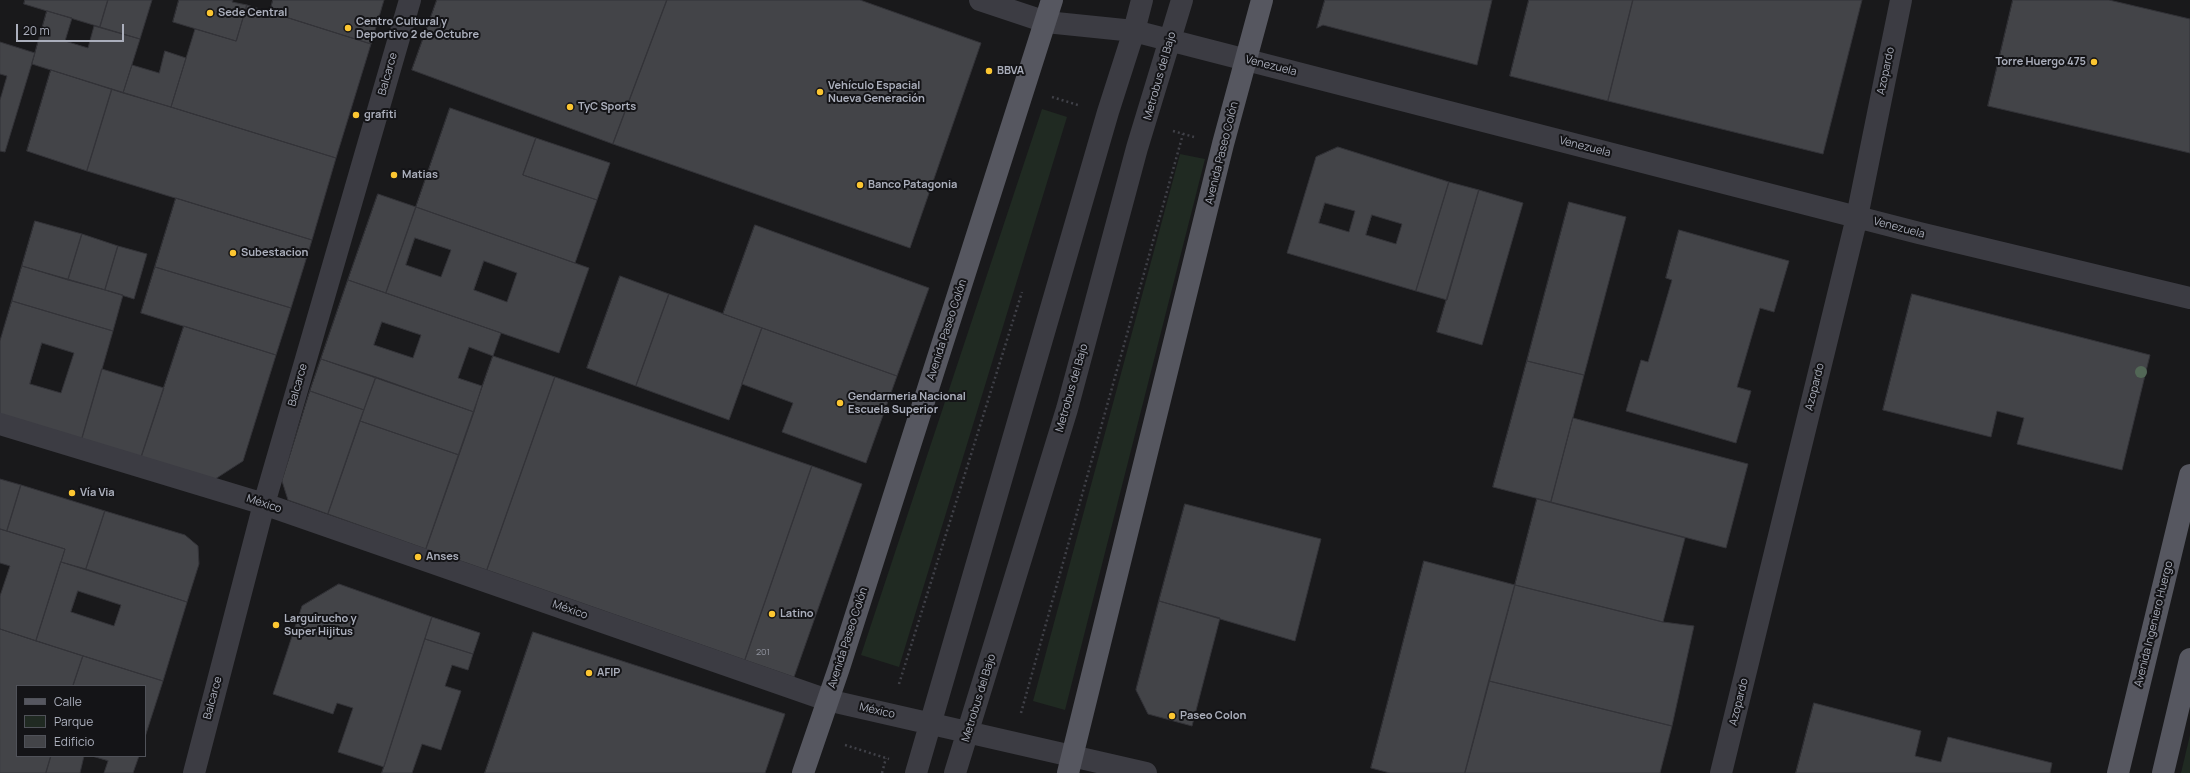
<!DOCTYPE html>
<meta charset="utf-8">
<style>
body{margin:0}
#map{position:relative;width:2190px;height:773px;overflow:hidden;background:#19191b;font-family:Manrope,sans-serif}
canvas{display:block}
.legend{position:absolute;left:16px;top:685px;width:130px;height:72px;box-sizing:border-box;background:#141417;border:1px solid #505259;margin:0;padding:5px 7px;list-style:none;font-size:12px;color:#abafbc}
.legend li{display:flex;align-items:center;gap:8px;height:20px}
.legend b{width:20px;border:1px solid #505259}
.scale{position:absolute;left:16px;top:24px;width:108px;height:18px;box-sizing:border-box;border:2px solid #abafbc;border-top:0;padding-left:5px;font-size:12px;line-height:14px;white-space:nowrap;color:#abafbc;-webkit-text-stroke:3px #141417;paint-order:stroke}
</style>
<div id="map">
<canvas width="2190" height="773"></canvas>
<ul class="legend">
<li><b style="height:5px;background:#565760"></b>Calle</li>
<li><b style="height:11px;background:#202a22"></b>Parque</li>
<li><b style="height:11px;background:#434448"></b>Edificio</li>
</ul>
<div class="scale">20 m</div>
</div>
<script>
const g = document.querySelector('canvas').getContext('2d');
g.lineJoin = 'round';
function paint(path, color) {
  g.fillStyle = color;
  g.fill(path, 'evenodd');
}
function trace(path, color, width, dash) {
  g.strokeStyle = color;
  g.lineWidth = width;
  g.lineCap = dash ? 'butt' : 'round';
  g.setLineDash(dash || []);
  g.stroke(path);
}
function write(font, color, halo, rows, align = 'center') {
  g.font = font + ' Manrope,sans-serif';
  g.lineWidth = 4;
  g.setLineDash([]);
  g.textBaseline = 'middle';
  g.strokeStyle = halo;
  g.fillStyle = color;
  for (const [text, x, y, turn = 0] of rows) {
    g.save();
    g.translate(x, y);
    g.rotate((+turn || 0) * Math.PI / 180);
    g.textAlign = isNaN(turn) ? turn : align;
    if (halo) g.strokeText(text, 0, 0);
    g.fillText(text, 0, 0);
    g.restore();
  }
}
paint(new Path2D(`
 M1042 109 1067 117 899 667 861 655Z
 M1180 154 1205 159 1065 710 1033 701Z
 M2190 735V773H2181Z`), '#202a22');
const building = new Path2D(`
 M25 0H108L100 27 24 4Z
 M108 0H152L140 39 100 27Z
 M179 0H233L232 2 247 5 236 41 173 22Z
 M273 0H384L371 44 270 12Z
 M437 0H667L613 144 412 70Z
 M667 0H860L981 43 910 248 613 144Z
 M1325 0H1492L1477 65 1323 25 1317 28Z
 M1529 0H1633L1608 101 1510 76Z
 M1633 0H1862L1823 154 1608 101Z
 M2013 0H2109L2190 19V153L1988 106Z
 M247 5 371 44 336 158 171 107 195 29 236 41Z
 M47 11 72 18 65 41 88 48 94 26 140 39 123 93 32 64Z
 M0 42 35 53 5 152 0 151V100L7 76 0 74Z
 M165 51 186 58 171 107 123 93 132 65 159 73Z
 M51 70 112 89 87 171 27 151Z
 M112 89 336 158 312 240 87 171Z
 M450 108 536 138 523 175 597 200 575 263 416 207Z
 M536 138 610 163 597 200 523 175Z
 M1338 147 1449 182 1416 291 1287 253 1316 157ZM1325 203 1355 211 1349 232 1319 223ZM1372 215 1402 224 1396 244 1366 235Z
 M1449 182 1479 190 1447 300 1416 291Z
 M1479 190 1523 203 1482 345 1437 332Z
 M378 194 416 207 386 293 348 280Z
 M176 198 312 240 291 308 155 267Z
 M1569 202 1626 217 1584 375 1527 361Z
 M416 207 589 268 559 353 386 293ZM415 238 451 250 441 277 406 265ZM484 261 517 273 507 302 474 290Z
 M35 221 82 234 68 280 22 266Z
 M755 225 929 288 897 376 723 314Z
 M1679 230 1789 261 1774 312 1760 308 1737 387 1751 391 1736 443 1626 411 1641 360 1648 362 1672 280 1666 278Z
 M82 234 118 246 105 290 68 280Z
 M118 246 147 254 134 299 105 290Z
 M22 266 123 295 113 331 12 301Z
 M155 267 291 308 276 355 141 313Z
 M620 276 669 294 636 386 587 368Z
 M348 280 501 333 493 356 469 347 458 378 482 386 474 412 321 359ZM382 322 421 335 413 358 374 345Z
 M669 294 762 328 729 420 636 386Z
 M1912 294 2150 355 2122 470 2017 444 2024 418 1997 411 1991 437 1883 410Z
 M12 301 113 331 81 442 0 419V341ZM42 343 74 353 61 393 30 384Z
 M184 326 276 355 243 461 209 483 140 461Z
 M762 328 897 376 866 463 782 432 793 403 742 384Z
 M493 356 555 377 487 570 426 549Z
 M321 359 376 377 364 410 310 391Z
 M1527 361 1584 375 1551 502 1493 487Z
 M102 369 164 388 140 461 81 442Z
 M376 377 474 412 459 455 360 421Z
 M555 377 812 466 745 660 487 570Z
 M310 391 364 410 328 514 288 500 282 481Z
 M1573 418 1748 464 1726 548 1551 502Z
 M360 421 459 455 426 549 328 514Z
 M812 466 862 484 794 677 745 660Z
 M0 479 21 485 7 531 0 529Z
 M21 485 105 511 86 569 61 562 65 549 7 531Z
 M1537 499 1685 538 1663 622 1515 585Z
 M1185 504 1321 539 1295 641 1159 601Z
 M105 511 185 535 198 546 199 564 187 602 86 569Z
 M0 529 65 549 36 641 0 629V596L10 566 0 563Z
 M1424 561 1515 585 1465 773H1390L1371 768Z
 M61 562 187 602 163 681 36 641ZM78 591 121 605 114 626 71 612Z
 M339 584 432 617 384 767 338 752 353 708 337 703 333 714 273 694 302 606Z
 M1515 585 1663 622 1694 626 1672 726 1489 681Z
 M1159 601 1220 618 1192 726 1148 714 1136 690Z
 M432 617 480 633 473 654 425 639Z
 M0 629 83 656 73 686H17V756H51L46 773H0Z
 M533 632 785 714 765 773H485Z
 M425 639 473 654 468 670 452 665 445 686 461 691 441 750 422 744 412 773H382Z
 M83 656 163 681 145 737V686H73Z
 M1489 681 1672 726 1660 773H1465Z
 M1814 703 1921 731 1915 756 1941 762 1948 737 2052 763 2050 773H1796Z
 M51 756H84L80 773H46Z
 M92 756H139L133 773H104L108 761Z`);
paint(building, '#434448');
trace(building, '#333338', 1);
trace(new Path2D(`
 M1052 97 1078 105
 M1173 131 1194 137
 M899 684 1022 292
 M1021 713 1183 134
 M845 745 889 759
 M882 773 886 758`), '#404148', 2.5, [2, 3]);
trace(new Path2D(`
 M980 0 1046 22 1134 31 1919 233 2190 298
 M0 424 264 504 827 700 1146 773
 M194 773 264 504 410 0
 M916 773 1108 112 1134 31 1142 0
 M955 773 1067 409 1137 148 1182 0
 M1721 773 1857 217 1901 0`), '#3c3c43', 22);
trace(new Path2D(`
 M803 773 839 668 1052 0
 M1068 773 1223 144 1262 0
 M2118 773 2190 475
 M2163 773 2190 659`), '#565760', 22);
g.fillStyle = '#526756';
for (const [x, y] of [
 [2141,372]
]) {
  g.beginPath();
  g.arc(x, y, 6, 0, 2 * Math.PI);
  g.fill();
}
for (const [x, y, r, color] of [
 [210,13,4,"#fcc631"],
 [348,28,4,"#fcc631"],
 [2094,62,4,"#fcc631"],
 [989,71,4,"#fcc631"],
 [820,92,4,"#fcc631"],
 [570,107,4,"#fcc631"],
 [356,115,4,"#fcc631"],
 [394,175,4,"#fcc631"],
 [860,185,4,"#fcc631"],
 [233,253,4,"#fcc631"],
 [840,403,4,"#fcc631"],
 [72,493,4,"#fcc631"],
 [418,557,4,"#fcc631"],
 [772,614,4,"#fcc631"],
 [276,625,4,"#fcc631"],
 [589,673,4,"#fcc631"],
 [1172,716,4,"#fcc631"]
]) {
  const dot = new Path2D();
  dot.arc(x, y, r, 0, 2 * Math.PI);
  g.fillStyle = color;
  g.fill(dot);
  trace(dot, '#141417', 1.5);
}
write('9px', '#91949f', null, [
 ["201",763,652]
]);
write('bold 11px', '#abafbc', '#141417', [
 ["Sede Central",218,13],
 ["Centro Cultural y",356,22],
 ["Deportivo 2 de Octubre",356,35],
 ["Torre Huergo 475",2086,62,"right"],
 ["BBVA",997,71],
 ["Vehículo Espacial",828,86],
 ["Nueva Generación",828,99],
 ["TyC Sports",578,107],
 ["grafiti",364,115],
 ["Matias",402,175],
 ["Banco Patagonia",868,185],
 ["Subestacion",241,253],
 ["Gendarmeria Nacional",848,397],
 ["Escuela Superior",848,410],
 ["Vía Via",80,493],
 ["Anses",426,557],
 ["Latino",780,614],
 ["Larguirucho y",284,619],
 ["Super Hijitus",284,632],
 ["AFIP",597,673],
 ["Paseo Colon",1180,716]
], 'left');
write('11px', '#abafbc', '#141417', [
 ["Venezuela",1271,66,14],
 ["Azopardo",1886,71,-78],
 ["Balcarce",388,74,-74],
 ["Metrobus del Bajo",1160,76,-74],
 ["Venezuela",1585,147,14],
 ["Avenida Paseo Colón",1222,153,-76],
 ["Venezuela",1899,228,15],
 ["Avenida Paseo Colón",947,330,-72],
 ["Balcarce",298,385,-74],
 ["Azopardo",1815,387,-76],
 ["Metrobus del Bajo",1072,388,-74],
 ["México",264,504,18],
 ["México",570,610,19],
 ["Avenida Ingeniero Huergo",2154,624,-76],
 ["Avenida Paseo Colón",848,638,-72],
 ["Balcarce",213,698,-75],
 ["Metrobus del Bajo",979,698,-73],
 ["Azopardo",1739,702,-76],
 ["México",877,711,13]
]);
</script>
